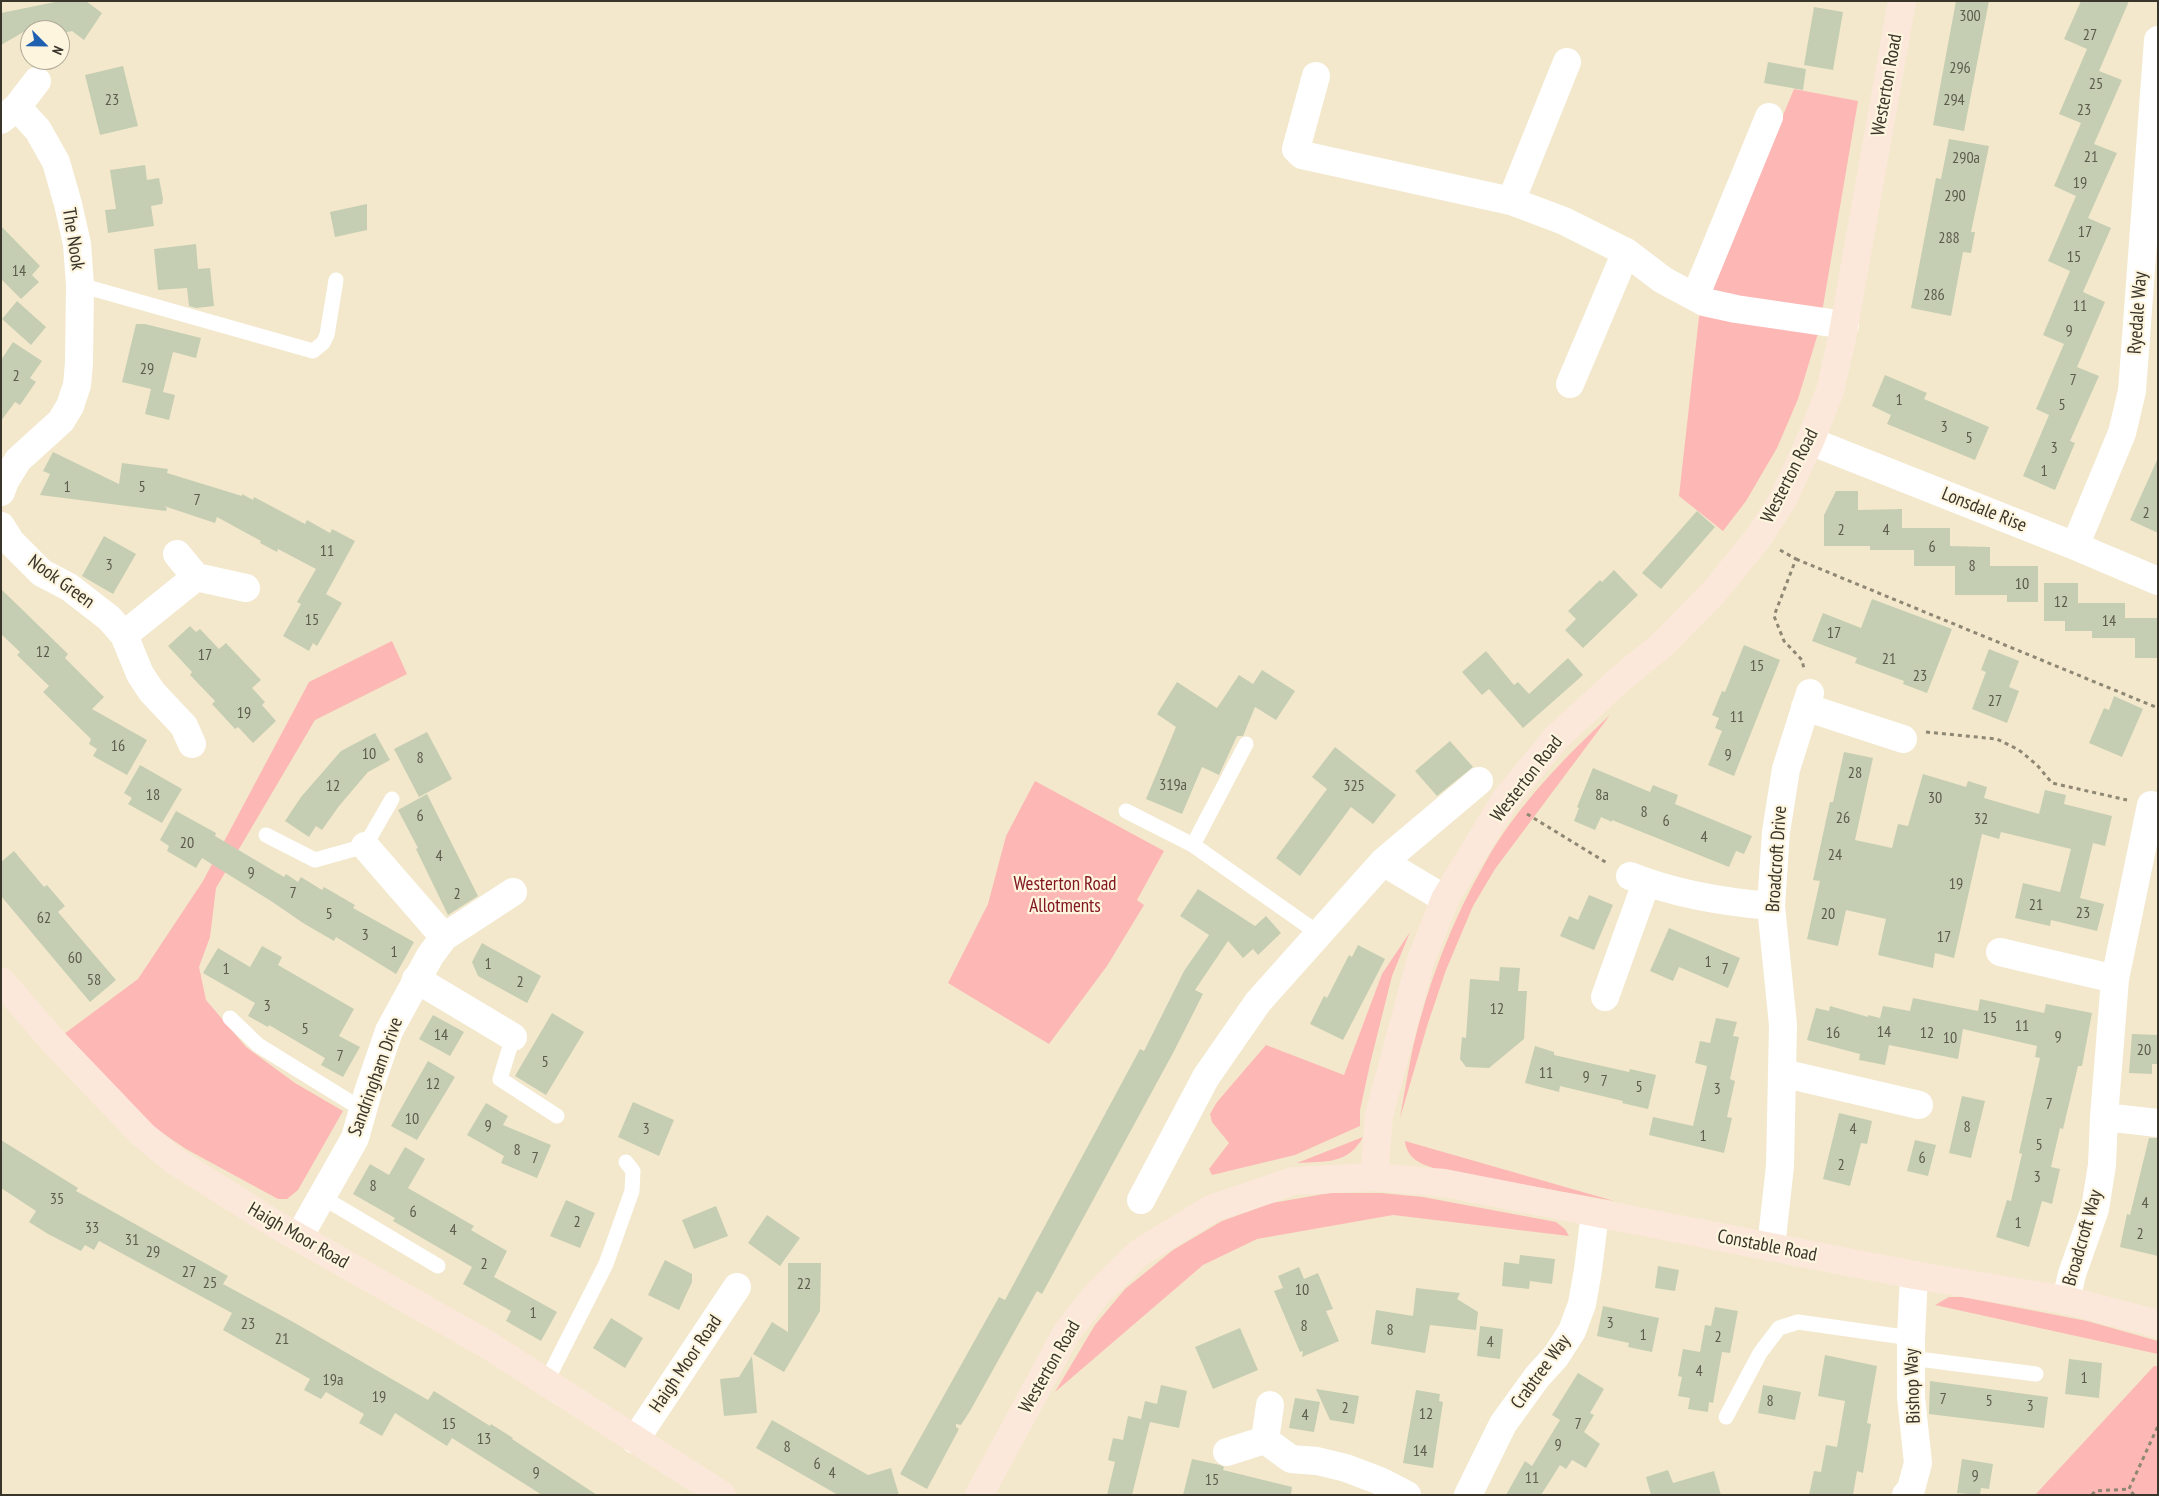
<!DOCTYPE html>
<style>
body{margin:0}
#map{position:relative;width:2159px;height:1496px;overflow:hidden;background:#f3e8cc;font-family:"PT Sans Narrow",sans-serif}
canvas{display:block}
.frame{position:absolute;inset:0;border:2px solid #39352a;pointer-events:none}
.north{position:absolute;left:20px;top:20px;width:50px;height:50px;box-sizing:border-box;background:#fef5df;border:1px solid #afa897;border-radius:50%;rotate:113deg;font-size:14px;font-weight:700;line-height:20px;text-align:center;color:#39352a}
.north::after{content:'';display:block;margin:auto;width:18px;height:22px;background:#2060b1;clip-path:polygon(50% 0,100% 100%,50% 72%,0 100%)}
</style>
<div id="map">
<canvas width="2159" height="1496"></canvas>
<div class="frame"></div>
<div class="north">N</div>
</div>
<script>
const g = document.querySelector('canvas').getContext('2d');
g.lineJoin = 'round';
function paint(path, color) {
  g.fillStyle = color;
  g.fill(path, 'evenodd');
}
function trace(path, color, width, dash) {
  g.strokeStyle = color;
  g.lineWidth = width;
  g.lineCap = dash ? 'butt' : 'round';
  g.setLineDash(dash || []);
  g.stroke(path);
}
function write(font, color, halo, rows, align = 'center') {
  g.font = font + ' "PT Sans Narrow",sans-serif';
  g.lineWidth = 4.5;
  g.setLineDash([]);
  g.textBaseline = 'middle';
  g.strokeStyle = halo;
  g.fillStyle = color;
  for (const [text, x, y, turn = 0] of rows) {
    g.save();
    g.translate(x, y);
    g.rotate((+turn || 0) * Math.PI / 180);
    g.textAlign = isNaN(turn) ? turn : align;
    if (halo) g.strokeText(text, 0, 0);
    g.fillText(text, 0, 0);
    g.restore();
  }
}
paint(new Path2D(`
 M1794 89 1858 101 1819 330 1798 399 1777 448 1746 501 1723 531 1679 496 1699 317Z
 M392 641 407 674 315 720 216 888 210 937 199 967 206 1000 246 1047 295 1083 343 1111 298 1190 287 1199H278L186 1149 152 1126 64 1034 138 979 203 881 309 682Z
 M1610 715 1495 869 1473 906 1446 970 1428 1023 1400 1118C1404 1095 1408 1071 1413 1047 1428 983 1452 920 1485 863 1516 807 1563 759 1610 715Z
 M1035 781 1164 851 1137 900 1144 905 1107 966 1049 1044 948 983 988 904 1006 836Z
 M1410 932 1392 976 1370 1064 1360 1110V1126L1295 1155 1212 1175 1209 1169 1229 1143 1212 1122 1210 1114 1217 1102 1266 1045 1344 1075 1382 974Z
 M1363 1137C1348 1165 1325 1161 1297 1163Z
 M1405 1141 1614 1201 1436 1169C1421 1164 1407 1159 1405 1141Z
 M1330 1193H1381L1423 1197 1556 1222 1565 1229 1569 1236 1393 1215 1257 1239 1203 1265 1055 1392 1095 1325 1125 1289 1173 1250 1222 1221 1272 1203Z
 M1949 1297H1963L2087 1321 2158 1341V1354L1935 1305Z
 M2154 1366H2158V1495H2035Z`), '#fdb7b5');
paint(new Path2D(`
 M60 1H86L102 13 84 40 72 31 60 34V30H27L1 45V13Z
 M1956 1H1989L1964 131 1933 125Z
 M2081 1H2129L2099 71 2122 80 2094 144 2117 153 2088 218 2111 228 2083 292 2105 302 2077 367 2099 376 2070 441 2075 443 2055 490 2023 476 2049 415 2036 409 2064 344 2043 335 2070 271 2048 261 2076 196 2054 186 2081 123 2059 114 2087 49 2064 39Z
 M1814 7 1843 12 1833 70 1804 65Z
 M1768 62 1806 69 1803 90 1764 83Z
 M123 66 138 126 100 135 85 75Z
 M1949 139 1989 146 1971 232H1975L1971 253 1963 252 1951 316 1911 308 1936 178 1941 179Z
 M145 165 147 180 159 178 163 199 162 204 151 206 154 226 108 233 105 210 116 209 110 170Z
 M367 204V230L335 237 330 212Z
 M1 226 40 266 32 275 39 282 21 299 1 279Z
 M196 244 198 269 210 268 214 306 196 308 189 306 187 288 158 290 154 249Z
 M17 301 46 327 31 345 2 319Z
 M136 324H145L201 338 196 358 173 352 163 392 175 395 169 420 145 414 151 389 122 382Z
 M13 342 42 361 30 378 36 382 20 405 15 402 1 421V360Z
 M1885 375 1927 393 1924 399 1989 427 1975 460 1887 424 1891 415 1872 406Z
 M53 452 119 484 122 463 168 469 167 473 242 496V494L253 500 254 497 305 524 307 520 330 533 332 529 355 541 326 594 342 603 317 646 313 643 309 651 283 636 301 604 297 602 316 569 278 549 277 552 260 543 261 541 217 517 215 523 164 506 167 508 166 511 40 495 50 474 43 471Z
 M2158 458V533L2130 520Z
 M1836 491H1858V510L1902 509V528H1950V546L1990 547V566H2038V602H2007V595H1955V566H1914V550H1870V546H1824V515Z
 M1697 511 1715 527 1661 589 1642 573Z
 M104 536 136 554 113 594 82 576Z
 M1614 570 1638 595 1583 648 1565 630 1576 619 1568 611 1600 580 1602 582Z
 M2044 583H2078V603H2125V618H2158V658H2135V638H2092V631H2065V621H2044Z
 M1 589 68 654 65 658 104 697 92 709 147 740 127 775 93 756 97 749 89 744 91 739 43 692 49 686 17 655 20 652 1 634Z
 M1872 599 1952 629 1927 693 1903 684 1904 681 1855 663 1857 658 1812 641 1823 613 1861 628Z
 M190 626 196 632 200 629 219 649 226 643 261 680 252 688 265 702 262 705 276 721 253 743 238 727 235 729 212 704 215 701 190 675 192 672 168 646Z
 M1744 645 1780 660 1734 776 1708 765 1722 731 1715 728 1719 718 1712 715 1722 691 1725 692Z
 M1989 649 2019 661 2009 687 2019 691 2007 723 1972 709 1986 672 1981 670Z
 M1486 651 1514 685 1518 682 1529 694 1568 658 1583 675 1523 728 1489 689 1482 695 1462 672Z
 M1262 670 1295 691 1276 720 1255 707 1243 736H1237L1219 775 1202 767 1182 814 1146 799 1176 727 1157 714 1177 682 1217 708 1239 675 1253 684Z
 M2114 696 2143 709 2122 757 2089 743 2104 708 2109 710Z
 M427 732 452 779 419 797 394 749Z
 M375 733 390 760 368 772 339 806 322 830 316 826 309 837 285 821 301 797 341 751Z
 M1450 741 1473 767 1437 796 1415 771Z
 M1335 747 1396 795 1373 824 1351 807 1300 876 1276 858 1327 789 1312 777Z
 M1844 752 1873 758 1855 840 1892 848 1898 824 1908 826 1923 774 1966 787 1968 781 1987 787 1984 798 2039 814 2045 790 2066 795 2064 804 2112 816 2105 846 2093 843 2080 898 2104 904 2097 931 2051 920 2050 926 2015 918 2023 883 2060 892 2071 849 2001 832 1999 839 1982 834 1954 958 1935 953 1933 968 1878 955 1886 919 1846 910 1838 946 1807 939 1820 881 1813 880 1830 802H1833Z
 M140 765 182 789 162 823 128 804 132 798 124 793Z
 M1593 768 1650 792 1653 785 1678 795 1675 804 1752 836 1744 854 1736 851 1729 867 1612 820V822L1601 817 1595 830 1574 821 1579 808 1577 807Z
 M427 794 478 896 448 915 416 849 418 848 398 810Z
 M176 811 216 833 215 836 284 877 286 874 298 882 301 877 322 890 324 887 355 905 353 908 414 942 396 974 336 937 334 941 303 923 274 903 202 858 196 868 167 851 169 846 160 840Z
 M14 851 44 887 47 885 65 906 58 912 116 980 90 1002 1 896V862Z
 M1198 889 1255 926 1266 916 1281 933 1258 955 1253 949 1243 958 1228 941 1195 990 1203 994 1173 1053 1042 1294 1037 1291 970 1411 961 1425 956 1424V1427L959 1429 927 1489 900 1474 999 1297 1005 1300 1140 1049 1144 1051 1184 971 1209 935 1180 916Z
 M1589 895 1613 905 1594 950 1560 936 1569 916 1578 920Z
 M1669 928 1740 958 1728 988 1679 967 1673 981 1650 971Z
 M482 943 541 976 527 1003 478 976 472 962Z
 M1358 945 1385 959 1343 1040 1310 1024 1324 996 1327 998 1349 955 1352 957Z
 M262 946 282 957 278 965 354 1009 339 1036 360 1047 343 1077 321 1065 325 1058 269 1025 268 1027 248 1016 255 1003 203 973 218 948 250 967Z
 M1500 967 1520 968 1518 991H1527L1524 1039 1489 1068 1466 1067 1460 1059 1462 1037 1466 1038 1470 979 1499 981Z
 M1913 998 1978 1011 1980 999 2044 1013 2046 1004 2092 1013 2082 1066H2078L2063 1129 2060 1128 2051 1167 2060 1169 2052 1204 2042 1201 2029 1247 1996 1237 2007 1200 2011 1201 2022 1154 2019 1153 2040 1058 2035 1057 2037 1046 1963 1029 1958 1059 1889 1045 1885 1065 1859 1060 1860 1054 1807 1040 1816 1008 1829 1011 1830 1006 1868 1017V1015L1880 1018 1883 1006 1910 1011Z
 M552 1013 584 1032 546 1095 515 1076Z
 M433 1015 464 1032 450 1056 419 1039Z
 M1716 1018 1737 1022 1733 1036 1739 1037 1730 1079 1735 1081 1727 1117 1732 1118 1724 1153 1649 1135 1653 1117 1693 1126 1707 1066 1695 1063 1700 1041 1710 1043Z
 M2132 1034 2158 1035V1064H2152V1074L2129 1073Z
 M1535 1046 1554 1052V1055L1598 1065 1629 1072 1630 1069 1656 1075 1648 1109 1622 1103 1623 1101 1560 1086 1559 1092 1525 1083Z
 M428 1061 455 1077 417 1140 391 1126Z
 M1962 1096 1985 1101 1971 1158 1949 1153Z
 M633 1102 674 1120 659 1156 618 1137Z
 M486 1103 508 1116 503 1125 551 1145 537 1178 501 1163 504 1156 467 1135Z
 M1839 1113 1872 1121 1867 1144 1861 1143 1850 1186 1823 1179Z
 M2149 1138H2158V1256L2120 1247 2127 1214 2130 1215Z
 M1 1140 78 1188 76 1191 228 1276 223 1284 295 1323 428 1400 434 1391 490 1426 491 1424 513 1438 512 1439 597 1495H542L452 1438 447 1446 395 1413 382 1436 359 1423 364 1414 326 1392 321 1399 304 1390 310 1379 223 1330 232 1313 99 1241 94 1250 85 1245 81 1251 48 1234 29 1222 36 1211 1 1188Z
 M1915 1140 1936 1145 1928 1176 1907 1171Z
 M405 1147 425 1159 408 1188 474 1226 471 1230 507 1251 494 1277 557 1312 541 1341 506 1321 511 1311 463 1284 472 1267 393 1221 395 1218 353 1194 370 1164 389 1175Z
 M566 1200 595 1213 580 1248 550 1236Z
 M716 1206 728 1236 694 1249 682 1220Z
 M767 1215 800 1238 780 1266 748 1243Z
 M1520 1255 1555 1259 1552 1284 1530 1281 1529 1289 1502 1286 1504 1262 1519 1264Z
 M665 1260 692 1274V1282L679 1310 648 1295Z
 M788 1263H821L820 1311 784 1372 753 1354 772 1322 788 1332Z
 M1658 1266 1679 1270 1675 1291 1655 1288Z
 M1299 1267 1304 1279 1318 1273 1333 1309 1326 1311 1339 1341 1302 1357 1303 1351 1300 1352 1274 1291 1283 1288 1278 1276Z
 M1416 1288 1460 1293 1457 1299 1478 1312 1476 1330 1430 1325 1425 1353 1371 1344 1376 1310 1413 1316Z
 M1603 1306 1659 1318 1652 1352 1628 1347 1629 1343 1597 1336Z
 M1715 1307 1738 1311 1730 1353 1722 1352 1713 1403 1709 1402 1708 1412 1688 1409 1690 1398 1678 1396 1682 1377 1678 1376 1683 1349 1700 1352 1705 1325 1711 1326Z
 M611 1318 643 1338 625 1368 593 1348Z
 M1480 1326 1503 1329 1500 1359 1477 1356Z
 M1240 1328 1258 1370 1213 1389 1195 1347Z
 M1825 1355 1877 1366 1867 1423 1871 1424 1863 1473 1857 1471 1853 1495H1809L1814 1471 1821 1472 1826 1445 1837 1447 1845 1401 1818 1396Z
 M752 1356 757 1413 724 1416 720 1379 739 1377Z
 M2069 1359 2102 1363 2099 1398 2065 1394Z
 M1578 1373 1604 1389 1590 1413 1594 1415 1584 1432 1600 1444 1586 1468 1572 1460 1566 1469 1560 1465 1541 1495H1506L1525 1461 1532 1466 1560 1420 1552 1415Z
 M1930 1381 2048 1397 2044 1428 1929 1414Z
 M1161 1385 1187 1391 1179 1428 1150 1422 1132 1495H1107L1115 1462 1108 1460 1113 1438 1123 1440 1128 1416 1141 1419 1145 1401 1157 1404Z
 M1763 1385 1801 1392 1795 1420 1758 1413Z
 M1316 1389 1359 1396 1354 1424 1330 1420Z
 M1416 1390 1440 1394 1439 1401 1443 1402 1433 1468 1403 1463Z
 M1295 1398 1320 1402 1314 1432 1289 1428Z
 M772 1420 868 1475 891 1468 899 1495H838L756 1448Z
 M1192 1459 1220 1465 1224 1467 1223 1470 1292 1487 1291 1495H1183Z
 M1962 1459 1993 1464 1989 1489 1981 1488 1980 1495 1957 1493Z
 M1668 1470 1673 1483 1714 1471 1721 1495H1651L1646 1477Z`), '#c5ceb3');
trace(new Path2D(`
 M1780 550 1796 559 1774 616 1784 641 1802 660 1804 669
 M1796 559 2158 708
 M1926 732 1997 739 2019 750 2037 765 2052 783 2127 800
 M1527 814 1607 863
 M2092 1495 2095 1491 2129 1489
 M2134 1495 2129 1489 2158 1426`), '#8e8774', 3, [4, 4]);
trace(new Path2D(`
 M80 285 313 351 323 343 327 335 336 280
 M1126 811 1193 845 1318 933
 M266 835 315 860 365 846 392 799
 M1193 845 1246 744
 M230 1018 258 1045 363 1110
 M513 1037 500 1079 557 1116
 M322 1197 438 1266
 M1911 1360H1926L2036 1374
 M546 1382 606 1264 632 1191 633 1171 626 1162
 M1726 1417 1760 1353 1779 1328 1798 1322 1911 1338`), '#fff', 15);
trace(new Path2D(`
 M1316 76 1296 149 1302 155 1511 201 1564 221 1626 252 1663 280 1704 302 1736 309 1845 325
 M1 120 17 107 37 81
 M1511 201 1567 62
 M1695 297 1769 117
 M1570 384 1626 252
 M1810 441 2075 546 2158 581
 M1 492 5 481 18 460 61 421 70 406 77 385 79 363 80 285 77 244 68 204 56 162 38 130 17 107
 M1 526 11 542 42 573 69 587 109 618 124 635 140 674 152 692 184 726 192 744
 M2075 546 2122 433 2132 391 2158 40
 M177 554 196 577 246 588
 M124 635 196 577
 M1805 707 1903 739
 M365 846 444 937
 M1383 862 1445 899
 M1630 876C1675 894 1722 902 1771 906
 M2000 952 2115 979
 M416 979 513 1037
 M1605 997 1646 883
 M1782 1073 1919 1105
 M2104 1117 2158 1123
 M1141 1200 1206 1077 1258 1002 1383 862 1479 781
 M299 1237 355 1138 368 1092 389 1031 430 956 444 937 513 892
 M1771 1247 1780 1166 1783 1025 1771 906 1776 832 1786 769 1810 693
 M2066 1300 2072 1274 2095 1209 2102 1165 2104 1117 2115 979 2151 805
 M635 1440 737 1287
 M1265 1440 1291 1459 1317 1461 1346 1468 1380 1481 1407 1495
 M1227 1452 1265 1440 1270 1405
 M1468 1495 1503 1424 1537 1377 1556 1356 1572 1331 1582 1304 1588 1270 1595 1213
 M1906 1495 1911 1489 1918 1463 1911 1397V1338L1914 1275`), '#fff', 28);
trace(new Path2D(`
 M1 981 55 1043 143 1135 175 1161 275 1224 488 1345 722 1495
 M1374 1177 1379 1115 1420 963 1445 899 1505 800 1557 737 1619 680 1663 644 1714 592 1758 538 1782 501 1810 441 1830 391 1842 338 1902 1
 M979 1495 1067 1332 1097 1294 1139 1253 1211 1209 1293 1181 1374 1177 1444 1183 1914 1275 2066 1300 2158 1324`), '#fce8da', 28);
write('16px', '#5c5b4c', null, [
 ["300",1970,16],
 ["27",2090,35],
 ["296",1960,68],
 ["25",2096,84],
 ["23",112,100],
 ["294",1954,100],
 ["23",2084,110],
 ["21",2091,157],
 ["290a",1966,158],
 ["19",2080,183],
 ["290",1955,196],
 ["17",2085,232],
 ["288",1949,238],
 ["15",2074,257],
 ["14",19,271],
 ["286",1934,295],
 ["11",2080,306],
 ["9",2069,331],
 ["29",147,369],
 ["2",16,376],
 ["7",2073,380],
 ["1",1899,400],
 ["5",2062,405],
 ["3",1944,427],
 ["5",1969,438],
 ["3",2054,448],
 ["1",2044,471],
 ["1",67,487],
 ["5",142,487],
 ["7",197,500],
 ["2",2146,513],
 ["2",1841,530],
 ["4",1886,530],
 ["6",1932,547],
 ["11",327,551],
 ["3",109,565],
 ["8",1972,566],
 ["10",2022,584],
 ["12",2061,602],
 ["15",312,620],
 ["14",2109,621],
 ["17",1834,633],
 ["12",43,652],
 ["17",205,655],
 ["21",1889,659],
 ["15",1757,666],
 ["23",1920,676],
 ["27",1995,701],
 ["19",244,713],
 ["11",1737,717],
 ["16",118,746],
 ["10",369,754],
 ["9",1728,755],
 ["8",420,758],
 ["28",1855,773],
 ["319a",1173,785],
 ["12",333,786],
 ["325",1354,786],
 ["18",153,795],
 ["8a",1602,795],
 ["30",1935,798],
 ["8",1644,812],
 ["6",420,816],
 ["26",1843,818],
 ["32",1981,819],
 ["6",1666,821],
 ["4",1704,837],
 ["20",187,843],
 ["24",1835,855],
 ["4",439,856],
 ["9",251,873],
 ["19",1956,884],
 ["7",293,893],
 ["2",457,894],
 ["21",2036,905],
 ["23",2083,913],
 ["5",329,914],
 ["20",1828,914],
 ["62",44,918],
 ["3",365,935],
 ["17",1944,937],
 ["1",394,952],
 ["60",75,958],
 ["1",1708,962],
 ["1",488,964],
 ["1",226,969],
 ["7",1725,969],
 ["58",94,980],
 ["2",520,982],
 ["3",267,1006],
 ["12",1497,1009],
 ["15",1990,1018],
 ["11",2022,1026],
 ["5",305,1029],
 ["14",1884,1032],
 ["16",1833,1033],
 ["12",1927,1033],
 ["14",441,1035],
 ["9",2058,1037],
 ["10",1950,1038],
 ["20",2144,1050],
 ["7",340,1056],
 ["5",545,1062],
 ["11",1546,1073],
 ["9",1586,1077],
 ["7",1604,1081],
 ["12",433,1084],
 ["5",1639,1087],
 ["3",1717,1089],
 ["7",2049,1104],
 ["10",412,1119],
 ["9",488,1126],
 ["8",1967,1127],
 ["3",646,1129],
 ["4",1853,1129],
 ["1",1703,1136],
 ["5",2039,1145],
 ["8",517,1150],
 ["7",535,1158],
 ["6",1922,1158],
 ["2",1841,1165],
 ["3",2037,1177],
 ["8",373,1186],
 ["35",57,1199],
 ["4",2145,1203],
 ["6",413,1212],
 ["2",577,1222],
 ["1",2018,1223],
 ["33",92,1228],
 ["4",453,1230],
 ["2",2140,1234],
 ["31",132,1240],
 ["29",153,1252],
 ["2",484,1264],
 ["27",189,1272],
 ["25",210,1283],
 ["22",804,1284],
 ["10",1302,1290],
 ["1",533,1313],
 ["3",1610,1323],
 ["23",248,1324],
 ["8",1304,1326],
 ["8",1390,1330],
 ["1",1643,1335],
 ["2",1718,1337],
 ["21",282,1339],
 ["4",1490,1342],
 ["4",1699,1371],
 ["1",2084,1378],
 ["19a",333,1380],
 ["19",379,1397],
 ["7",1943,1399],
 ["8",1770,1401],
 ["5",1989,1401],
 ["3",2030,1406],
 ["2",1345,1408],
 ["12",1426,1414],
 ["4",1305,1415],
 ["15",449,1424],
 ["7",1578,1424],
 ["13",484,1439],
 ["9",1558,1445],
 ["8",787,1447],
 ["14",1420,1451],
 ["6",817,1464],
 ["9",536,1473],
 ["4",832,1473],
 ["9",1975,1476],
 ["11",1532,1478],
 ["15",1212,1480]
]);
write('19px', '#39352a', '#fef5df', [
 ["Westerton Road",1887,85,-80],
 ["The Nook",73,239,81],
 ["Ryedale Way",2138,313,-86],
 ["Westerton Road",1790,476,-63],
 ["Lonsdale Rise",1984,510,22],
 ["Nook Green",61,582,36],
 ["Westerton Road",1527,779,-52],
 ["Broadcroft Drive",1777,859,-86],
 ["Sandringham Drive",376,1077,-70],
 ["Haigh Moor Road",298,1236,30],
 ["Broadcroft Way",2083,1238,-74],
 ["Constable Road",1767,1246,11],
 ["Haigh Moor Road",686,1364,-56],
 ["Westerton Road",1050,1367,-60],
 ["Crabtree Way",1541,1372,-54],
 ["Bishop Way",1913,1386,-92]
]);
write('19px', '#821724', '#fef5df', [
 ["Westerton Road",1065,885],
 ["Allotments",1065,907]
]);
</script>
